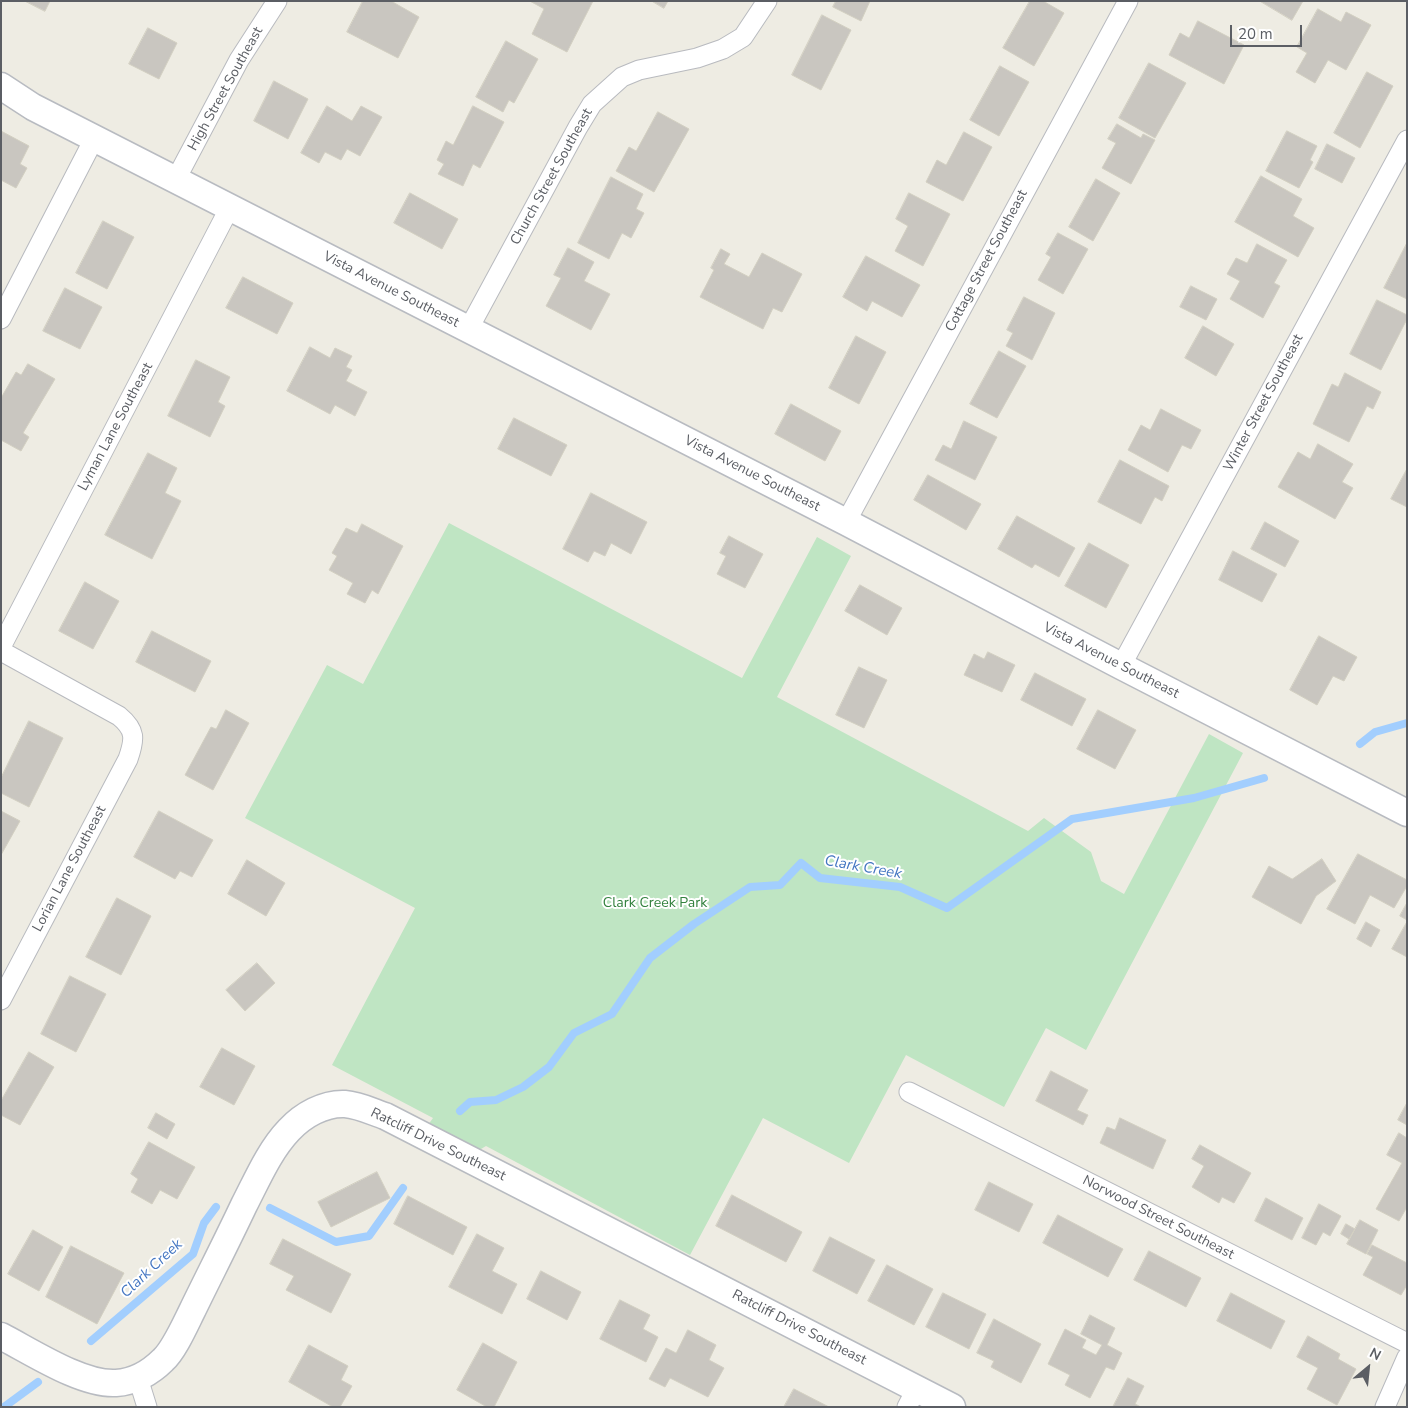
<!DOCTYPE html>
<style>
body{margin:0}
#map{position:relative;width:1408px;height:1408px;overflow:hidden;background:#eeece3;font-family:"Nunito Sans",sans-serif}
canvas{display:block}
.frame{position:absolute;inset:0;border:2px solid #5b5e64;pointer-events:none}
.north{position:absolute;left:1343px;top:1343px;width:50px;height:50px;-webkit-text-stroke:4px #fff;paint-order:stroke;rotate:28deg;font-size:14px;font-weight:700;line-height:20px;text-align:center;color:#5b5e64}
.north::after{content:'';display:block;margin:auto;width:18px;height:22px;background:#5b5e64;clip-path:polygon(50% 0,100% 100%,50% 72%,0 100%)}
.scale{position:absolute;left:1230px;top:25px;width:72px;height:22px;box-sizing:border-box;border:2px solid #5b5e64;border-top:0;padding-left:6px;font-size:15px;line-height:18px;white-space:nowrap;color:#5b5e64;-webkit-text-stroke:4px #fff;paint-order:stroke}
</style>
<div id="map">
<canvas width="1408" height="1408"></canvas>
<div class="frame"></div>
<div class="north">N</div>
<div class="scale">20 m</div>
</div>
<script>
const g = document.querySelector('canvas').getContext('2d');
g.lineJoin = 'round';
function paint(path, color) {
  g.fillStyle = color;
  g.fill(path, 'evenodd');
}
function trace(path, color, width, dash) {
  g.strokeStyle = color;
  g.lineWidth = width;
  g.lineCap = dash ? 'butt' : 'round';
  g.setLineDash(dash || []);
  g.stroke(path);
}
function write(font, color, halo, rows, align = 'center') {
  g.font = font + ' "Nunito Sans",sans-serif';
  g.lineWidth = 4;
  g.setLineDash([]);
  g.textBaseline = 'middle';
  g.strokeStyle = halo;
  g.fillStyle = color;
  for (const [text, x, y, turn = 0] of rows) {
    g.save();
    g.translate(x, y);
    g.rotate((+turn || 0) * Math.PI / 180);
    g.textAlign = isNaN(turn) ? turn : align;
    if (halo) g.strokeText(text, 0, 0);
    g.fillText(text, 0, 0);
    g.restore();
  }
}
paint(new Path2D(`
 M449 523 742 678 817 537 851 556 777 697 1028 831 1044 818 1091 852 1101 881 1124 894 1209 734 1243 753 1086 1050 1046 1028 1004 1107 906 1055 849 1163 763 1118 690 1255 486 1146 476 1152 428 1125 433 1118 332 1065 415 908 245 818 327 665 363 684Z`), '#bfe5c3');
trace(new Path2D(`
 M1360 744 1375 732 1407 723
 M460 1111 470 1102 496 1100 523 1087 549 1067 574 1033 612 1014 650 958 694 924 750 887 780 885 801 863 820 878 900 887 947 908 1072 819 1194 798 1264 778
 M270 1208 336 1242 369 1236 403 1188
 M91 1341 193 1254 204 1223 216 1207
 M4 1407 38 1382`), '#a2cefe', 8);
const building = new Path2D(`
 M25 1H50L45 11Z
 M363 1H391L419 17 398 58 347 32Z
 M530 1H593L567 52 532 34 544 9Z
 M652 1H668L664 8Z
 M836 1H870L861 21 833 7Z
 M1030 1H1043L1064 13 1034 66 1003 48Z
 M1260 1H1303L1292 20Z
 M1318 9 1341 22 1346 12 1371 25 1346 70 1328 60 1315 83 1296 72 1307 53 1297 47Z
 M822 15 851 30 821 90 792 75Z
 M1198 21 1244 45 1224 84 1169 55 1180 33 1189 38Z
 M148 28 177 43 159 79 129 64Z
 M506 41 538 59 514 103 509 100 503 112 476 97Z
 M1149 63 1186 83 1155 138 1119 118Z
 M1000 66 1029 82 999 136 970 120Z
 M1367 72 1393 86 1360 148 1334 133Z
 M274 81 308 99 288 139 254 121Z
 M327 106 352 121 361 106 382 117 360 156 347 149 341 160 325 152 319 163 301 153Z
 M473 106 504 122 480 168 473 164 463 186 438 174 444 164 437 160 446 141 453 145Z
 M658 112 689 129 654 192 616 171 629 147 636 151Z
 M1117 124 1141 138 1143 134 1155 140 1131 184 1102 168 1116 143 1108 139Z
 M1 131 29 146 20 164 27 168 16 188 1 180Z
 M1287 131 1317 146 1310 160 1313 162 1299 188 1266 171Z
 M964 132 992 147 963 201 926 182 937 160 946 165Z
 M1327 144 1355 158 1342 183 1315 169Z
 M1261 176 1302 199 1293 216 1314 228 1298 257 1235 222Z
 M611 177 643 194 636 209 644 213 631 238 622 233 609 259 578 243Z
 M1096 179 1120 193 1093 241 1069 227Z
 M410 193 458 219 442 249 394 223Z
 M909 193 950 214 923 266 895 251 908 226 896 219Z
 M103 221 134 237 107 289 76 273Z
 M1058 233 1088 249 1063 294 1038 280 1051 257 1046 254Z
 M1407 243V299L1384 288Z
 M1257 244 1287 260 1274 283 1280 286 1263 318 1230 299 1240 281 1227 274 1236 258 1247 263Z
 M568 248 594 262 584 281 610 294 591 330 546 306 561 278 554 275Z
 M721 249 730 254 724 264 749 277 762 253 802 274 782 312 773 308 763 329 700 297 714 270 711 268Z
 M866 256 920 285 902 317 872 301 867 311 843 297Z
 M243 277 293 303 277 334 226 308Z
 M1191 286 1217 299 1206 320 1180 307Z
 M65 288 102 307 80 349 43 331Z
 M1024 297 1055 313 1032 360 1006 346 1013 333 1007 330Z
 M1377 300 1407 315V319L1381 370 1350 354Z
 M1203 326 1234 344 1216 376 1185 358Z
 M856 336 886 352 859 404 829 388Z
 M310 347 330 358 335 348 352 356 346 367 352 370 346 381 367 392 355 416 335 405 330 414 287 391Z
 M999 351 1026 366 997 418 970 404Z
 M196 360 230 377 218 402 225 406 210 437 168 416Z
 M28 364 55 379 23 433 29 437 21 451 1 440V398L16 372 21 375Z
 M1345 373 1381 392 1373 409 1367 406 1349 442 1313 424 1332 384 1338 387Z
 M791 404 841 431 825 461 775 434Z
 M1161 409 1201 430 1191 449 1182 445 1168 472 1128 450 1141 425 1150 430Z
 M514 418 567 445 551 476 498 449Z
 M964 421 997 437 975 480 935 460 943 445 951 449Z
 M1318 444 1353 464 1342 482 1353 488 1335 519 1278 487 1298 452 1310 459Z
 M148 453 177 468 165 493 181 501 152 559 105 535Z
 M1120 460 1169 486 1162 501 1155 497 1141 524 1098 502Z
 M1407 469V507L1391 499Z
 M928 475 981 504 966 530 914 500Z
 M591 493 647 522 631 554 611 543 605 556 594 551 588 562 563 549Z
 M1017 516 1075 548 1059 577 1035 564 1032 568 998 549Z
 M1265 522 1299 541 1285 567 1251 549Z
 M362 524 403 546 378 594 372 590 365 603 347 594 353 583 329 570 337 556 332 553 346 528 357 533Z
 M729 536 763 554 745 588 717 574 726 556 720 553Z
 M1089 543 1129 565 1106 608 1065 586Z
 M1233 551 1277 574 1262 602 1219 580Z
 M85 582 119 601 93 649 59 631Z
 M860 585 902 608 887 635 845 611Z
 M152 631 211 661 195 692 136 662Z
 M1319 636 1357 657 1344 681 1333 676 1317 705 1290 690Z
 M988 652 1015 665 1002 692 964 675 974 654 984 659Z
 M859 667 887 680 864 728 836 715Z
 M1035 673 1086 699 1072 726 1021 700Z
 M226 710 249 723 213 790 185 775 211 727 216 729Z
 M1098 710 1136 730 1115 769 1077 749Z
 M29 721 63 738 29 807 1 793V778Z
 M1 811 20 821 1 855Z
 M159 811 213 840 192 877 180 871 175 879 134 857Z
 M1358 854 1407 880V886L1394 908 1370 895 1355 924 1327 909Z
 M1322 859 1336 881 1316 896 1301 924 1252 897 1269 866 1292 879Z
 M247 860 285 883 266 916 228 894Z
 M117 898 151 916 121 975 86 957Z
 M1407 903V920L1400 916Z
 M1366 922 1380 930 1371 947 1357 939Z
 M1407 922V957L1392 949Z
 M257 963 275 983 245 1011 226 990Z
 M70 976 106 994 76 1052 41 1034Z
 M222 1048 255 1066 234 1105 200 1087Z
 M29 1052 54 1067 20 1125 1 1115V1101Z
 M1051 1071 1088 1090 1077 1110 1088 1115 1083 1125 1036 1101Z
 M1407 1103V1125L1398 1120Z
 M156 1113 175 1124 167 1139 148 1128Z
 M1120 1118 1166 1140 1153 1169 1100 1143 1107 1127 1115 1130Z
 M1399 1133 1407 1138V1207L1399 1221 1376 1209 1402 1163 1387 1155Z
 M149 1142 195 1167 177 1199 160 1190 152 1204 131 1192 138 1179 131 1174Z
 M1200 1145 1251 1173 1234 1203 1222 1197 1219 1203 1192 1187 1204 1166 1192 1159Z
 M377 1172 390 1198 331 1227 318 1202Z
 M989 1182 1033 1204 1019 1232 975 1210Z
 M732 1195 802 1232 786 1262 716 1226Z
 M408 1196 467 1227 453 1255 394 1224Z
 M1266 1198 1303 1218 1292 1240 1255 1221Z
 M1319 1204 1341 1216 1330 1236 1323 1232 1316 1245 1302 1238Z
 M1058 1215 1123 1249 1108 1277 1043 1243Z
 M1360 1220 1378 1230 1366 1254 1347 1244Z
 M1346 1224 1355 1229 1349 1239 1341 1234Z
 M33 1230 63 1247 39 1291 8 1274Z
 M477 1234 504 1248 492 1271 517 1284 502 1314 449 1287Z
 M830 1237 875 1260 857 1294 813 1271Z
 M283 1239 351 1274 331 1313 286 1290 294 1276 270 1264Z
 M1372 1245 1407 1263V1285L1401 1295 1363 1275 1373 1257 1367 1254Z
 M71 1246 124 1273 97 1324 46 1297Z
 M1149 1251 1201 1278 1186 1307 1134 1280Z
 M887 1265 933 1289 914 1325 868 1301Z
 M541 1271 581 1292 567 1320 527 1299Z
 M943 1293 986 1314 969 1349 926 1327Z
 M1231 1293 1285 1321 1271 1349 1217 1321Z
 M620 1300 650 1315 643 1329 658 1337 646 1362 600 1339Z
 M1090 1315 1115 1328 1107 1345 1122 1353 1114 1370 1106 1367 1090 1398 1065 1385 1070 1375 1048 1364 1065 1329 1086 1340 1082 1348 1096 1355 1102 1345 1081 1334Z
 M994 1319 1041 1344 1021 1383 991 1367 994 1361 977 1353Z
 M688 1330 716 1345 709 1360 724 1368 708 1397 670 1378 665 1387 649 1379 666 1348 676 1353Z
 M1308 1336 1340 1354 1338 1359 1356 1369 1337 1405 1307 1389 1318 1368 1297 1357Z
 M483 1343 517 1362 494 1407H487L457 1390Z
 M309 1345 348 1366 341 1380 352 1386 340 1407H333L289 1382Z
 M1128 1378 1144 1386 1135 1404 1141 1407H1113Z
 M794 1389 829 1407H784Z`);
paint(building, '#c9c6c0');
trace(building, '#d2cfc1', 1);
const street = new Path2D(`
 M176 179 239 60 277 1
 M1 319 95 137
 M468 330 578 127 592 104 622 77 639 70 697 58 723 49 743 37 767 1
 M846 522 1128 1
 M1 647 230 207
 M1 651 119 716C136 730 135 739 128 759L1 1000
 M1121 666 1407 140
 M909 1092 1407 1343
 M138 1378 147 1407
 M907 1407 917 1388
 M1385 1407 1407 1357`);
const secondary = new Path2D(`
 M1 86 33 107 846 522 1121 666 1407 813
 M1 1336C32 1352 82 1385 116 1383 134 1382 151 1372 163 1360 174 1350 185 1325 192 1311 209 1276 227 1241 244 1205 257 1180 269 1151 289 1130 303 1115 324 1103 345 1104 359 1105 373 1112 385 1116L952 1407`);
trace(street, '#b8babf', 21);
trace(secondary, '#b8bbc1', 29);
trace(street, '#fff', 19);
trace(secondary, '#fff', 26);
write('14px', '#5b5e64', '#fff', [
 ["High Street Southeast",226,89,-61],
 ["Church Street Southeast",552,177,-61],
 ["Cottage Street Southeast",987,261,-62],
 ["Vista Avenue Southeast",391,290,27],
 ["Winter Street Southeast",1264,403,-62],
 ["Lyman Lane Southeast",116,427,-62],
 ["Vista Avenue Southeast",752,474,27],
 ["Vista Avenue Southeast",1111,661,27],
 ["Lorian Lane Southeast",70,869,-62],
 ["Ratcliff Drive Southeast",438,1145,26],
 ["Norwood Street Southeast",1158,1218,27],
 ["Ratcliff Drive Southeast",799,1328,27]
]);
write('14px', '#34823f', '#fff', [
 ["Clark Creek Park",655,904]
]);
write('italic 15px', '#4476c2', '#fff', [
 ["Clark Creek",863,868,10],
 ["Clark Creek",152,1269,-43]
]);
</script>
